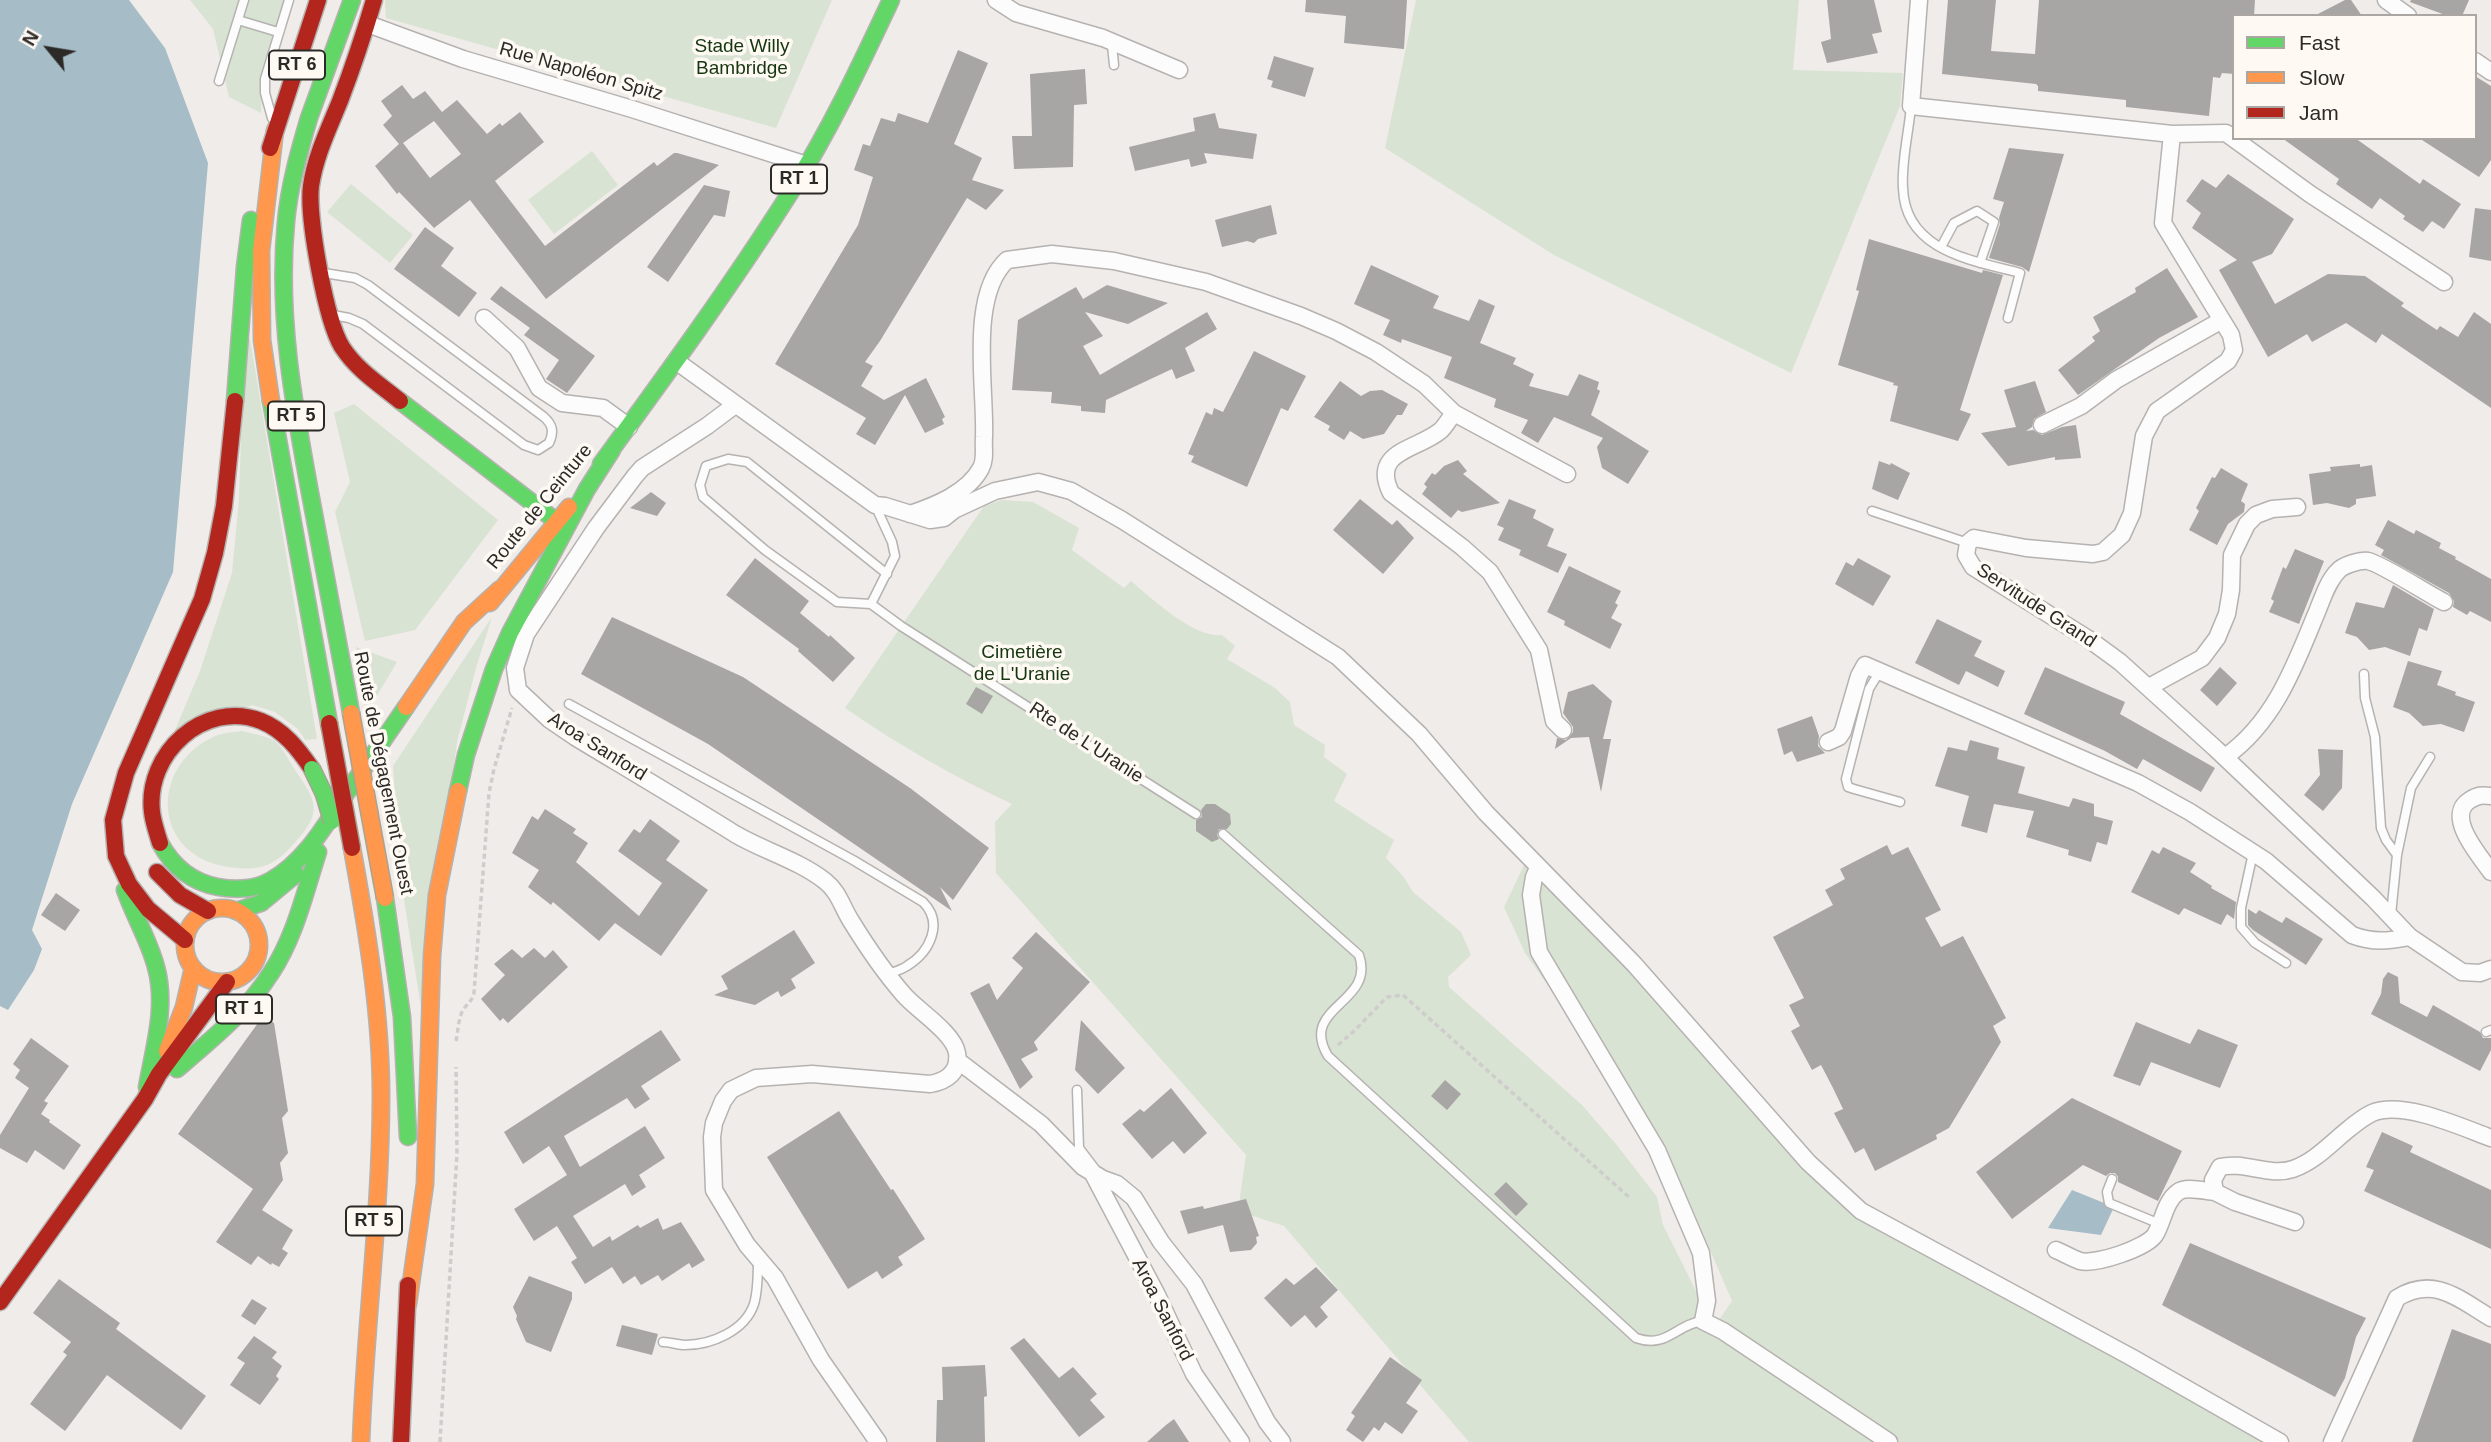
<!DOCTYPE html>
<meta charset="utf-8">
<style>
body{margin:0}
#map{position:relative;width:2491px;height:1442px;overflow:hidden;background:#f0ece9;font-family:Helvetica,sans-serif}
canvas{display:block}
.legend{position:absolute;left:2232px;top:14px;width:245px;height:126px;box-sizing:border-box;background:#fff9f4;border:2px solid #aba6a2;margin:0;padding:9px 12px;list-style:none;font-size:21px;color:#2c2a27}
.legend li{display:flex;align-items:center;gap:14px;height:35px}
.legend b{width:35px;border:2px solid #aba6a2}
.north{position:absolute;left:14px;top:14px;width:70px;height:70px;-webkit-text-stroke:5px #fff9f4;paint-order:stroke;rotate:300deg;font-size:19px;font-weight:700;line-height:28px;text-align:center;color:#2c2a27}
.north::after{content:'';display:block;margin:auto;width:24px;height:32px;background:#2c2a27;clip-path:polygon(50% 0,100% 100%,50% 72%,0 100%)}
</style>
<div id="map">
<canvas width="2491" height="1442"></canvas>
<ul class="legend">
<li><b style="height:9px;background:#63d668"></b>Fast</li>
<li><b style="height:9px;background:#ff974d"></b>Slow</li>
<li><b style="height:9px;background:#b3261e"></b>Jam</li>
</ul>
<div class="north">N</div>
</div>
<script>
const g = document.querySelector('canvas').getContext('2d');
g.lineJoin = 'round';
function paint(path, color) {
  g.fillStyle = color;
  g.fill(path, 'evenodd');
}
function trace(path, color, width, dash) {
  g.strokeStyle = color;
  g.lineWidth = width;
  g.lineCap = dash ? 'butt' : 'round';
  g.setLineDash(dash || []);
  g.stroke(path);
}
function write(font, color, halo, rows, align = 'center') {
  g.font = font + ' Helvetica,sans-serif';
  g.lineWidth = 7;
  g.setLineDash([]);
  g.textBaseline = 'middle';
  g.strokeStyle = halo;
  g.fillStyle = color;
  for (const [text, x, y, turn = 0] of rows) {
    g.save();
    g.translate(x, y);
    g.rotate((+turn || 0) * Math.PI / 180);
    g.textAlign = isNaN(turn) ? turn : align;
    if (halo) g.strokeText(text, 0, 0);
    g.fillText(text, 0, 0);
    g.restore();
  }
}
paint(new Path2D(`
 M190 0H287L263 73 261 113 229 97 213 29Z
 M385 0H832L776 128 386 18Z
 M1416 0H1799L1793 70 1903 73 1900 106 1791 373 1554 255 1385 148Z
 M592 151 618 185 554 234 528 200Z
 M351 184 413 235 390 263 327 212Z
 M250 339 317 739 305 740 298 729 275 712 252 705 172 737 200 671 232 573 239 499 244 343Z
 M354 404 498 520 415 630 365 641 335 512 350 482 334 413Z
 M1002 500 1033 502 1079 528 1072 550 1124 588 1131 581C1151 598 1195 639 1222 635L1235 646 1227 659 1275 688 1290 702 1294 725 1325 745 1324 757 1347 774 1334 801 1394 840 1386 858 1403 876 1413 892 1461 932 1471 955 1448 977 1449 987 1582 1105 1616 1144 1657 1197 1663 1225 1714 1327 1732 1301 1672 1161 1525 953 1504 907 1529 855 1844 1198 2290 1442H1469L1284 1226 1238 1211 1246 1155 996 873 995 822 1012 804C954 777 897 744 845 708L984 506Z
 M492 617 476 668 457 742 422 1014 400 874 393 766Z
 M356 647 397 662 366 714Z
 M242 731C252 734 270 736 277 743 284 750 289 761 295 770 314 798 324 810 298 839 276 865 263 872 229 867 154 857 148 770 211 738 221 733 232 732 242 731Z`), '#d8e3d3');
paint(new Path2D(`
 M0 0H129L165 48 208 163 173 572 72 804 32 930 42 949 34 970 8 1010 0 1006Z
 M2072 1190 2114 1207 2101 1235 2048 1228Z`), '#a6bcc6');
paint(new Path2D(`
 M1306 0H1407L1404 49 1344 43 1346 16 1305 12Z
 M1827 0H1874L1882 32 1872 34 1878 53 1827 63 1821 42 1831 39Z
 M1948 0H1996L1991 51 2035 54 2039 0H2255L2254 16H2234V74L2222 73 2220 78 2213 77 2209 116 2126 107V100L2038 91V86L2036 84 1942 74Z
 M2345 0H2351L2362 16H2314Z
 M2411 0H2469L2462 16H2448L2410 2Z
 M958 50 988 63 954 144 982 158 972 180 1004 190 986 210 967 198 880 341 865 362 873 366 861 386 884 400 926 378 945 417 942 419 944 424 925 433 905 395 875 445 856 434 866 418 775 364 858 225 873 177 854 170 863 144 870 146 881 118 895 122 898 113 928 123Z
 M1274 56 1314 68 1305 97 1271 87 1273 81 1267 79Z
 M1085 69 1087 104 1074 105 1073 167 1014 169 1012 136H1032L1030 74Z
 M2475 76 2491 86V160L2479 177 2419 138H2475Z
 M402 85 413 99 425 91 442 112 457 100 487 134 500 123 502 126 520 112 544 142 495 181 545 246 654 162 657 166 674 153H677L719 165 546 299 470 200 434 228 399 192 397 194 375 166 399 144 383 125 392 116 381 101ZM434 121 461 154 430 178 403 143Z
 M1215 113 1219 128 1257 134 1253 159 1204 153 1207 163 1191 167 1189 159 1135 171 1129 147 1195 131 1193 118Z
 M2282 138H2355L2420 184 2423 179 2461 204 2444 229 2432 221 2423 232 2403 219 2405 216 2380 198 2372 209 2336 184 2339 179Z
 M2009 148 2064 154 2029 272 2022 267 1989 258 2000 224 1999 218 2004 202 1993 199Z
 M2228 174 2294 219 2272 254 2252 262 2275 304 2328 274 2365 276 2404 303 2401 306 2437 330 2440 326 2458 337 2474 312 2491 324V408L2382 334 2376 343 2346 323 2312 342 2307 334 2268 357 2219 270 2237 260 2192 228 2201 213 2186 201 2202 179 2216 188Z
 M704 185 730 191 725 217 714 215 668 282 647 267Z
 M1271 205 1277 234 1258 239 1254 243 1247 241 1222 247 1215 220Z
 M2475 208 2491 210V261L2469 257Z
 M425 227 454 248 441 266 477 293 459 317 394 269Z
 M1869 239 1982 273 1983 270 2003 275 1960 410 1971 414 1958 441 1890 421 1898 386 1893 385 1894 383 1838 365 1859 291 1856 290Z
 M1371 265 1439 296 1433 308 1469 321 1479 299 1495 306 1480 343 1516 358 1513 364 1534 374 1529 386 1568 396 1579 374 1599 382 1597 389 1600 391 1591 415 1649 451 1628 484 1602 468 1597 447 1603 438 1554 417 1538 443 1521 433 1528 420 1494 407 1496 399 1444 378 1452 357 1402 339 1401 343 1383 335 1390 320 1354 304Z
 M2167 268 2198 317 2159 338 2078 395 2058 370 2095 341 2092 337 2100 331 2093 317 2136 292 2135 288Z
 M1107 285 1168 303 1128 324 1085 312 1103 336 1083 346 1100 375 1207 312 1217 329 1185 348 1195 371 1176 379 1172 369 1106 400 1105 413 1081 411V406L1051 403 1052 392 1012 390 1018 320 1076 287 1083 299Z
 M501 286 595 356 567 393 546 379 559 360 524 335 530 328 490 299Z
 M1254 351 1306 376 1288 411 1281 408 1247 487 1191 462 1194 456 1188 454 1206 412 1212 415 1214 408 1223 412Z
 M1340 381 1361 396 1370 391 1382 390 1408 404 1402 415H1397L1384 434 1363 439 1350 431 1344 440 1328 430 1330 426 1314 417Z
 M2035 381 2046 412 2034 419 2032 427 2026 431 2033 430 2042 435 2062 427 2076 425 2081 458 2055 460V457L2008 466 1981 433 2016 427 2004 390Z
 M1458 460 1467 471 1463 474 1500 503 1462 512 1458 510 1451 518 1422 494 1427 487 1424 484 1432 473 1435 475 1444 466Z
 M1879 461 1890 465 1891 463 1910 473 1898 500 1872 489Z
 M2360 464V467L2372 465 2376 496 2356 499V504L2349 508 2327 503 2313 505 2309 474 2331 471 2330 467Z
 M2221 468 2248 484 2241 501 2245 504 2244 512 2228 524 2217 545 2189 530 2199 511 2196 508 2212 477 2215 478Z
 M651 492 666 503 657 516 630 508Z
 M1360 499 1392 525 1397 520 1414 538 1383 574 1333 530Z
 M1509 499 1536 510 1533 518 1554 529 1547 546 1567 554 1558 573 1519 555 1521 550 1498 540 1504 528 1497 525Z
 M2388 520 2414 534 2416 530 2441 543 2439 548 2456 557 2455 559 2491 579V622L2470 611 2467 615 2453 607 2454 601 2449 593 2381 555 2384 550 2375 545Z
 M2295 549 2324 561 2299 624 2269 612 2274 601 2271 599 2283 567 2286 569Z
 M755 558 809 601 800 613 829 637 830 635 855 658 833 682 798 651 799 649 726 595Z
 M1858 558 1891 576 1873 606 1835 584 1846 562 1853 566Z
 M1569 566 1621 591 1615 603 1618 605 1611 618 1622 624 1610 649 1564 625 1565 621 1547 612Z
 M2393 585 2434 609 2427 631 2419 628 2410 656 2385 647 2369 650 2357 637 2345 633 2356 602 2384 608Z
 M612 617 743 677 910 788 989 848 953 900 940 887 952 911 708 744 581 674Z
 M1937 619 1982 641 1974 656 2005 671 1998 687 1966 671 1959 685 1915 663Z
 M2408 661 2442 671 2437 685 2456 692 2455 695 2475 702 2464 732 2441 724 2423 726 2409 713 2393 707Z
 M2045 667 2125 702 2120 714 2215 768 2201 792 2143 759 2137 769 2105 751 2024 714Z
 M2220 667 2237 683 2217 706 2200 690Z
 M1593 684 1612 701 1603 739H1611L1601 792 1589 737 1571 738 1555 749 1557 738 1566 740 1573 732V727L1563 713 1568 692Z
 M976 687 993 696 982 714 966 704Z
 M1812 716 1819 736 1818 746 1825 753 1797 762 1792 751 1784 755 1777 729Z
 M1970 740 1999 748 1997 759 2025 767 2018 793 2069 807 2073 798 2094 804V816L2113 821 2107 845 2097 842 2091 862 2068 855 2069 850 2026 837 2034 811 1994 804 1987 833 1961 826 1969 796 1935 786 1948 747 1967 751Z
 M2318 749 2343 750 2342 788 2323 811 2304 795 2320 775Z
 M1206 804H1215L1230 814 1231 824 1227 829H1219L1217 835 1219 839 1212 842 1196 831V820L1202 817 1201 810Z
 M545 809 576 829 573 833 588 843 576 862 639 916 662 883 618 851 634 829 640 833 650 819 680 841 666 860 708 890 661 956 615 923 599 941 553 902 551 905 528 887 539 870 512 853 532 816 538 820Z
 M1887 845 1892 855 1908 847 1941 910 1925 918 1941 947 1963 936 2006 1018 1993 1026 2001 1042 1949 1128 1936 1135 1937 1139 1875 1171 1864 1148 1855 1153 1834 1113 1843 1109 1833 1088 1821 1065 1812 1070 1791 1031 1800 1026 1789 1005 1804 998 1773 937 1833 905 1825 890 1845 879 1840 869Z
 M2163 847 2196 863 2190 872 2212 886 2211 888 2236 902 2234 919 2227 914 2221 925 2184 908 2179 915 2131 892 2152 850 2159 854Z
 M56 893 80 910 65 931 41 915Z
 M2248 909 2256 914 2259 910 2282 923 2286 917 2323 939 2306 965 2253 930 2248 925Z
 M794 930 815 963 791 979 796 988 781 997 778 991 755 1005 714 995 728 989 721 976Z
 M1036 932 1090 982 1034 1042 1038 1050 1021 1059 1033 1077 1020 1089 970 993 989 983 997 1000 1023 968 1012 958Z
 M534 948 545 958 553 950 568 967 508 1023 503 1018 500 1021 481 999 505 975 494 964 512 949 522 958Z
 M2388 972 2398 977 2400 1003 2427 1017 2433 1005 2480 1032 2483 1038H2491V1050L2480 1071 2371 1014 2381 994 2383 979Z
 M263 1016 274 1023 288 1111 282 1118 288 1153 280 1163 283 1180 262 1210 293 1230 282 1249 288 1253 279 1267 272 1263 271 1265 258 1256 251 1265 216 1242 253 1189 178 1134Z
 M1081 1020 1125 1068 1098 1094 1075 1070Z
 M2136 1022 2190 1044 2198 1029 2238 1045 2220 1088 2151 1062 2140 1086 2113 1076Z
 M661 1030 681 1060 641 1086 650 1099 635 1109 627 1098 564 1136 580 1167 645 1126 665 1158 639 1175 646 1187 632 1196 625 1184 573 1216 593 1247 610 1236 612 1241 638 1225 640 1228 658 1218 663 1230 681 1222 705 1260 692 1268 689 1263 662 1281 658 1275 641 1285 635 1276 623 1284 612 1267 585 1284 571 1262 577 1258 557 1226 534 1241 514 1209 567 1175 549 1146 523 1164 504 1132Z
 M31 1038 69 1066 44 1101 48 1103 41 1114 50 1120 49 1122 81 1145 64 1170 35 1150 27 1163 0 1148V1135L29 1088 15 1078 20 1070 13 1064Z
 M1445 1080 1461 1094 1447 1110 1431 1096Z
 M1171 1088 1207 1133 1184 1154 1173 1141 1152 1159 1122 1124 1140 1109 1144 1112Z
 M2072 1098 2182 1151 2158 1201 2118 1182V1177L2115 1173H2110L2106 1176 2083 1165 2012 1219 1976 1172Z
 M839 1111 891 1190 893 1189 925 1239 898 1257 903 1265 882 1279 877 1271 848 1289 767 1157Z
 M2382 1132 2413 1146 2410 1152 2491 1190V1249L2364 1191 2374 1170 2366 1167Z
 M1506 1182 1528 1204 1516 1216 1494 1194Z
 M1246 1199 1259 1236 1256 1237 1257 1243 1251 1250 1230 1252 1223 1225 1188 1234 1180 1211 1203 1206 1204 1209Z
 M2190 1243 2366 1318 2356 1337 2345 1378 2335 1397 2162 1305Z
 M1316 1267 1338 1290 1320 1307 1328 1317 1316 1328 1305 1315 1291 1327 1264 1298 1286 1278 1294 1285Z
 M529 1276 572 1292V1299L551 1352 526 1342 516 1319 517 1316 513 1307Z
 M59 1279 120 1323 116 1329 206 1396 181 1430 107 1375 65 1431 30 1404 67 1355 63 1352 71 1342 33 1313Z
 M252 1299 267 1308 255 1325 241 1316Z
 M622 1325 658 1334 652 1355 616 1346Z
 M2452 1329 2491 1344V1442H2412Z
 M254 1336 277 1352 272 1358 282 1366 276 1376 279 1379 260 1405 230 1385 245 1363 237 1358Z
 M1024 1338 1059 1378 1073 1367 1097 1394 1090 1400 1105 1417 1079 1437 1010 1348Z
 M1390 1357 1422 1380 1406 1403 1418 1411 1402 1434 1385 1422 1379 1431 1374 1427 1363 1442 1346 1430 1355 1416 1351 1413Z
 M985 1365 987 1396 984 1397 985 1442H936L937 1400H943L942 1367Z
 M1174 1419 1189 1442H1147L1166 1425Z`), '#a8a5a5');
const lane = new Path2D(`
 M238 20 278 32
 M1108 42 1112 45 1114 65
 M219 81 244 0
 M1911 106C1909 131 1901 163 1903 188 1905 251 1971 260 2020 273L2008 318
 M272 118 265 93V79L289 0
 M1941 247 1954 223 1977 211 1994 222 1980 263
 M324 273 355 278 368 285 544 417C553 425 554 432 549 443L538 450 524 445 363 324 349 318 333 315
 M1872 511 1968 543
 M871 604 837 602 765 550 703 497 700 485 706 466 728 459 747 462 887 574
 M871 604 901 626 1196 814
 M871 604 895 556 892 542 875 505
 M1880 671 1869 689 1846 779 1848 787 1854 789 1900 802
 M2364 674 2365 698 2375 737 2381 828 2386 840 2397 855
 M569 704 853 860 923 902C944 923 930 952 907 966 901 970 893 972 886 975
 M1223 834 1359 955C1376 1004 1298 1006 1328 1056L1636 1338C1667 1349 1676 1324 1703 1321
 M2253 853 2241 908V927L2255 943 2286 963
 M2391 915 2397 855 2411 788 2430 757
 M2486 1032 2491 1030
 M1077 1090 1079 1148 1095 1169
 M2112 1179 2107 1192 2109 1203 2160 1224
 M663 1342C670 1342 678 1345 685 1345 711 1345 745 1331 754 1304 758 1291 758 1274 758 1259`);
const street = new Path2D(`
 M996 0 1016 13 1103 38 1179 70
 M1919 0 1911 106 2172 134 2163 223 2231 335 2234 350 2228 361 2157 411 2144 436 2132 513 2122 535 2103 552 2093 554 2026 548 1974 538 1968 543 1966 555 1973 567 2090 640 2120 662 2216 749 2373 898 2410 937 2462 972 2480 973 2491 969
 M2386 0 2408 16
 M368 24 463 59 632 109 807 165
 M2475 61 2491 72
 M2172 134 2226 133 2310 194 2444 282
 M484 318 517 348 539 388 562 403 603 408 629 427
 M676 361 875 505 885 506 930 520 944 518 954 510 995 491 1038 482 1071 491 1122 520 1338 657 1419 734 1486 813 1634 964 1808 1162 1861 1211 2131 1357 2280 1442
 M735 405 707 426 642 468 635 476 596 528 526 634 515 668 518 690 550 720 575 737C628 769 682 801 735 834 764 851 798 860 825 881 839 892 842 907 851 921 867 947 884 972 904 995 917 1010 954 1033 957 1053 960 1072 947 1081 930 1084L812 1074 756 1078 731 1090 723 1101 714 1123 712 1137 714 1190 747 1245 775 1278 821 1360 878 1442
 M1454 413C1449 419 1445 427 1440 431 1417 450 1370 451 1391 493L1462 547 1490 572 1539 650 1554 721 1563 730
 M2042 425 2081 406 2116 380 2222 320
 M910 514C934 506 968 493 981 468 986 459 983 447 984 437 986 388 968 296 1007 260L1052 254 1114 261 1206 282 1301 316 1336 331 1376 352 1424 384 1454 413 1567 474
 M2149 687 2202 658 2217 638 2227 614 2231 590 2232 555 2247 524 2256 515 2272 509 2297 507
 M1828 742 1839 737 1843 731 1859 676 1865 665 2138 783 2190 812 2266 861 2352 935C2373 943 2389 941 2410 937
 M2225 757C2272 724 2293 671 2314 619 2321 604 2326 583 2338 571 2343 565 2360 560 2368 561 2380 563 2430 595 2444 602
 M2491 796C2482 795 2478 795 2470 800 2444 816 2480 856 2491 872
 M1538 868 1534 877 1531 895 1539 952 1657 1150 1701 1253 1707 1301 1703 1321 1723 1331 1889 1442
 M957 1060 1041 1124 1083 1167 1103 1179 1117 1184 1134 1198 1161 1242 1194 1284 1267 1422 1282 1442
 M1092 1172 1157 1295 1194 1374 1241 1442
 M2295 1222 2235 1202 2215 1192 2213 1180 2220 1167C2244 1161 2269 1177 2293 1169 2316 1161 2332 1142 2350 1128 2356 1123 2364 1117 2372 1113 2403 1100 2461 1127 2491 1138
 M2056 1250C2063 1253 2072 1258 2080 1261 2096 1265 2146 1248 2155 1235 2163 1222 2165 1201 2178 1192 2186 1186 2204 1191 2215 1192
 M2332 1442 2397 1298C2434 1275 2459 1299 2491 1318`);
const fast = new Path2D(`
 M309 118 352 0
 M309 118C299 152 289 187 286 222 277 315 294 407 311 498 324 569 338 641 351 713
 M235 401 245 267 251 220
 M271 401 329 723
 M400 401 556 521
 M601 464C666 375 731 286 790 193 829 132 860 66 891 0
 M458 791 466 755 494 669 510 633 587 489 612 450
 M160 843C173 867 191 882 218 887 236 890 254 890 270 881 305 862 326 824 347 792 367 764 386 736 406 707
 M125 890C134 916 149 940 156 967 167 1006 154 1048 147 1087
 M385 898 402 1017 408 1137
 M236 911 261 903 296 874
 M177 1069C211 1040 247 1011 271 973 295 937 305 892 318 852`);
const slow = new Path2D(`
 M271 401 262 340 261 251 275 130
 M490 603 569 507
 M406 707 464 622 500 589
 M352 848C367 930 381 1013 381 1096 381 1212 365 1327 361 1442
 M185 945a37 37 0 1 1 74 0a37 37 0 1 1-74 0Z
 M167 1051 184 1007 193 968
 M408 1304 425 1184 432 956 437 895 458 791`);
const jam = new Path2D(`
 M374 0C364 34 353 67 340 101 329 128 315 157 311 186 307 217 326 321 342 347 357 370 379 384 400 401
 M270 148 318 0
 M160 843C157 833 153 822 152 812 145 754 204 699 261 721 284 730 299 750 312 769
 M157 872 180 895 208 911
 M185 940 148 909 129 884 116 856 113 820 126 773 202 599 215 553 224 506 235 401
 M0 1302 145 1099 159 1074 227 982
 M401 1442 408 1285`);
trace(lane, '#b5b2b0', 11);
trace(street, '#b5b2b0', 19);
trace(fast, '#b5b2b0', 19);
trace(slow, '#b5b2b0', 19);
trace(jam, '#b5b2b0', 19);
trace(new Path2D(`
 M456 1041C458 1032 458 1021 462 1012 466 1004 472 1002 474 993L489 793 494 769 512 708
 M1338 1045 1353 1032 1387 997 1403 995 1630 1198
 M440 1442 457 1153 456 1067`), '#cecdcc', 3.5, [5, 3.5]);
trace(lane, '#fdfcfc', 8);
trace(street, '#fdfcfc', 16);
trace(fast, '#63d668', 16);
trace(slow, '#ff974d', 16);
trace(jam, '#b3261e', 16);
const fastBridge = new Path2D(`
 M312 769 324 794 332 821`);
const slowBridge = new Path2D(`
 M351 713 385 898`);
const jamBridge = new Path2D(`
 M329 723 352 848`);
trace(fastBridge, '#a8a394', 19, []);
trace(slowBridge, '#a8a394', 19, []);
trace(jamBridge, '#a8a394', 19, []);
trace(fastBridge, '#63d668', 16);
trace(slowBridge, '#ff974d', 16);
trace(jamBridge, '#b3261e', 16);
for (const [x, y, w] of [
 [297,65,56],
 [799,179,56],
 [296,416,56],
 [244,1009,56],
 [374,1221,56]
]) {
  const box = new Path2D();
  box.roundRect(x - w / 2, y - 14.5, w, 29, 5);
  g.fillStyle = '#fff9f4';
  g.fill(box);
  trace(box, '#2c2a27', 2);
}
write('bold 18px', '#2c2a27', null, [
 ["RT 6",297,65],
 ["RT 1",799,179],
 ["RT 5",296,416],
 ["RT 1",244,1009],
 ["RT 5",374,1221]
]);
write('19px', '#163610', '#fff9f4', [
 ["Stade Willy",742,47],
 ["Bambridge",742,69],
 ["Cimetière",1022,653],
 ["de L'Uranie",1022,675]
]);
write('19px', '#2c2a27', '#fff9f4', [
 ["Rue Napoléon Spitz",581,72,16],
 ["Route de Ceinture",540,507,-51],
 ["Servitude Grand",2036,606,33],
 ["Rte de L'Uranie",1086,743,33],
 ["Aroa Sanford",597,747,32],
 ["Route de Dégagement Ouest",383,773,79],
 ["Aroa Sanford",1162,1310,63]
]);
</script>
